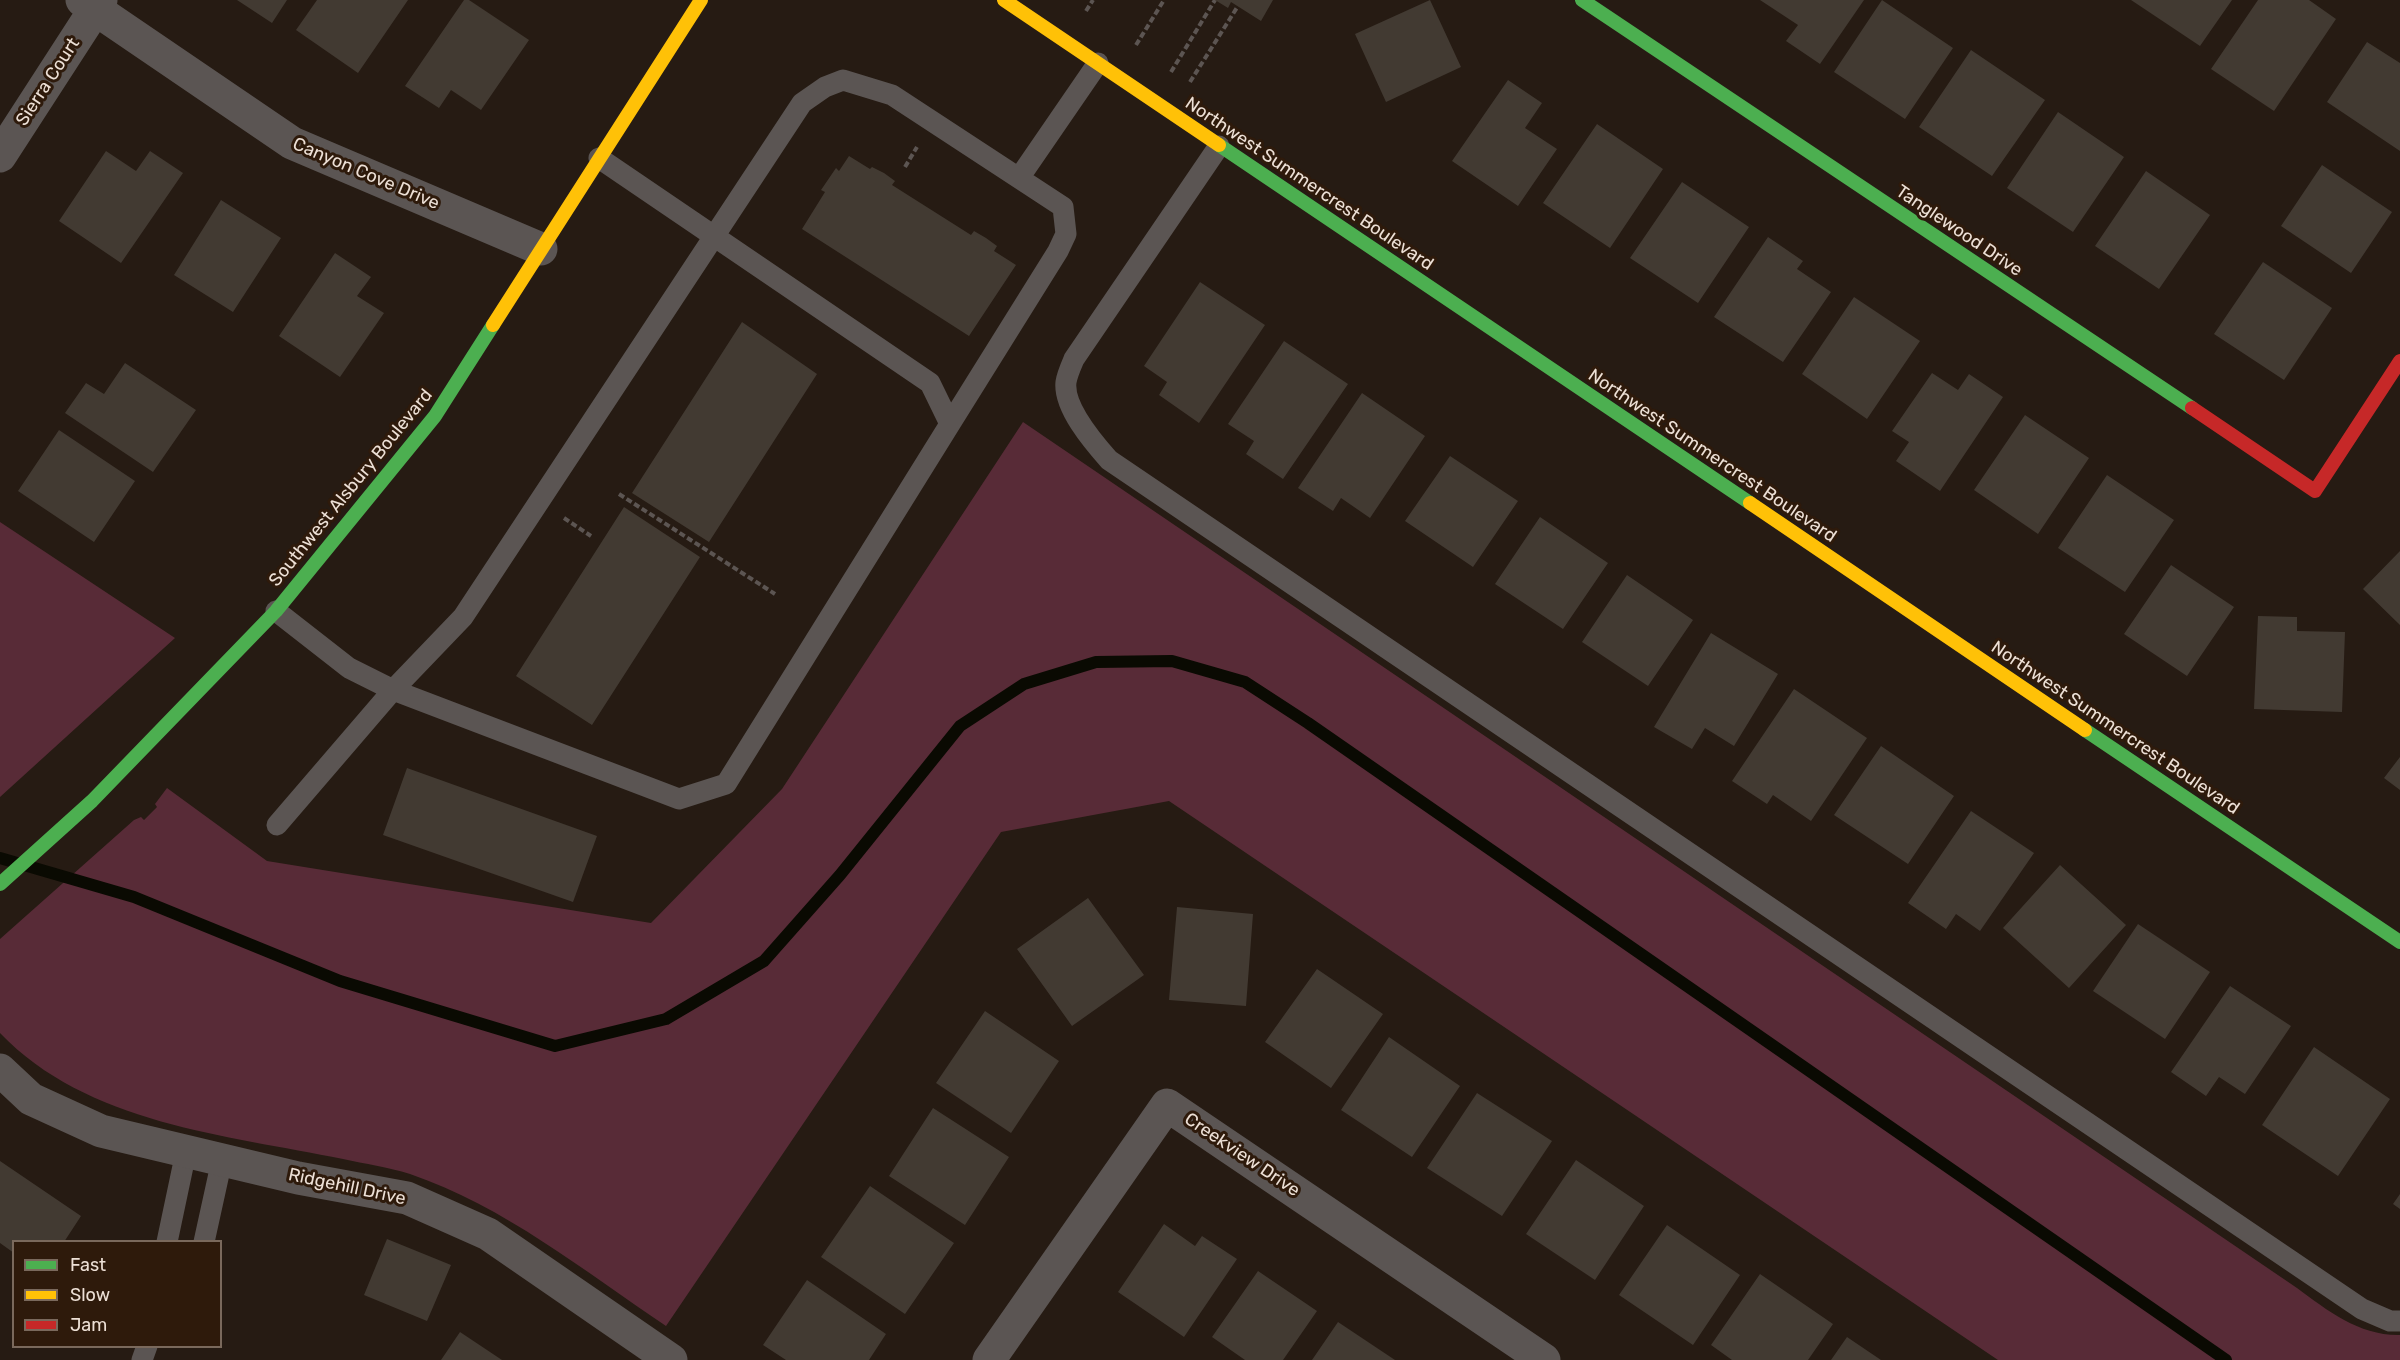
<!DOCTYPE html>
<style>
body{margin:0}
#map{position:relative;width:2400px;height:1360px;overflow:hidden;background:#261b13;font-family:Rubik,sans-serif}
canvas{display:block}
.legend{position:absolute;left:12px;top:1240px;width:210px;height:108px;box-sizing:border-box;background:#2e1a0b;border:2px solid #7a695c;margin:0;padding:8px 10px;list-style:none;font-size:18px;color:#ede0d6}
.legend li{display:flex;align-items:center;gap:12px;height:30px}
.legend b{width:30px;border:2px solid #7a695c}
</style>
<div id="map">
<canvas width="2400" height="1360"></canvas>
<ul class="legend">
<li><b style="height:8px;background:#4caf50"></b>Fast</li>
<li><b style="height:8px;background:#ffc107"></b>Slow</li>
<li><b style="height:8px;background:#c62828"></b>Jam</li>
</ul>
</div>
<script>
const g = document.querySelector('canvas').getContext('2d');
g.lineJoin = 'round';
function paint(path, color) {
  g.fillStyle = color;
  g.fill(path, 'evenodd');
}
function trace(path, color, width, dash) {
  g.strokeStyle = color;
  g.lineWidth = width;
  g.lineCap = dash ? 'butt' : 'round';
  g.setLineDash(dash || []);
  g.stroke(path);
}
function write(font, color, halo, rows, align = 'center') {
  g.font = font + ' Rubik,sans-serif';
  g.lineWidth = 6;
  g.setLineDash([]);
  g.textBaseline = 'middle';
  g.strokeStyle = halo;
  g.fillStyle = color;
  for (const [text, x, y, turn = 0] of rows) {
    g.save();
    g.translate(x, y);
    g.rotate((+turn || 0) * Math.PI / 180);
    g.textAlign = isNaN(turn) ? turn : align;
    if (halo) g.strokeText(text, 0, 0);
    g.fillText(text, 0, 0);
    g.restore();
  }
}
paint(new Path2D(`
 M1023 422 2297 1288C2328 1311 2360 1336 2400 1335V1360H1998L1169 801 1001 832 666 1326C584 1271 504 1206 410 1174 388 1167 365 1164 343 1159 226 1135 87 1124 0 1033V939L134 820 141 817 144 820 157 807 155 804 167 788 267 861 651 923 782 789Z
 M0 522 175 638 0 797Z`), '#582b37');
trace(new Path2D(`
 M0 858 134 897 340 981 555 1046 666 1019 764 961 840 875 960 726 1024 684 1096 662 1172 661 1245 682 1308 723 2226 1360`), '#0a0a02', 12);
paint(new Path2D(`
 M237 0H287L272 23Z
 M317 0H408L358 73 296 30Z
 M464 0H469L529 40 481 110 451 90 439 108 405 86Z
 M1215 0H1273L1261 21 1231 2 1228 8Z
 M1430 0 1461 67 1386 102 1355 34Z
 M1760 0H1864L1820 64 1786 41 1798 25Z
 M1882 0 1953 48 1905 119 1834 72Z
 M2131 0H2232L2200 46Z
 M2258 0H2309L2336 19 2274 111 2211 69Z
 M2367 42 2400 63V151L2327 102Z
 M1971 50 2045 100 1992 176 1919 127Z
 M1508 80 1542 103 1525 128 1557 149 1518 206 1452 161Z
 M2058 112 2124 157 2073 232 2007 188Z
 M1597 124 1663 169 1610 248 1543 203Z
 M106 151 136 171 150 151 183 173 121 263 59 221Z
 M849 156 870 169 872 167 884 173 895 181 892 185 971 235 974 231 986 238 997 246 994 251 1016 265 969 336 802 229 825 192 821 190 836 168 839 171Z
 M2322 165 2392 212 2351 273 2281 226Z
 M2146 171 2210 215 2159 289 2095 246Z
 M1682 182 1749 227 1698 303 1630 258Z
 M221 200 281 238 233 312 174 275Z
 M1768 237 1803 261 1797 269 1831 292 1783 362 1714 317Z
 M335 253 371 277 357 296 384 313 340 377 279 336Z
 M2263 262 2332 308 2284 380 2214 334Z
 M1200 282 1265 325 1199 423 1159 395 1167 382 1144 366Z
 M1854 297 1920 341 1867 419 1802 374Z
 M742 322 817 374 709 542 632 493Z
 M1284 341 1348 384 1283 479 1246 454 1254 441 1228 424Z
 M125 363 196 410 153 472 65 413 86 383 104 394Z
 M1932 373 1958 390 1969 374 2003 397 1940 491 1896 461 1909 442 1892 431Z
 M1362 393 1425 436 1370 518 1341 498 1333 511 1298 488Z
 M2025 415 2089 458 2038 534 1974 490Z
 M59 430 135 481 94 542 18 491Z
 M1450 456 1518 501 1473 567 1405 521Z
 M2107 475 2174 520 2125 592 2058 548Z
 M624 507 700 557 592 725 516 676Z
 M1540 517 1608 563 1563 629 1495 584Z
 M2400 551V625L2363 589Z
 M2171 565 2234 607 2187 676 2124 634Z
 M1627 575 1693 620 1648 686 1582 642Z
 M2258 616 2297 617V631L2345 632 2342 712 2254 709Z
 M1711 633 1778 674 1734 746 1705 728 1692 749 1654 727Z
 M1794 689 1867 738 1811 821 1773 795 1767 804 1732 781Z
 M1881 746 1954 796 1908 864 1834 815Z
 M2400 757V790L2384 778Z
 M407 768 597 836 573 902 383 835Z
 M1971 811 2034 853 1980 931 1956 914 1946 929 1908 903Z
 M2060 865 2126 925 2069 988 2003 928Z
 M1088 898 1144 975 1072 1026 1017 949Z
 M1177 907 1253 914 1246 1006 1169 1000Z
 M2138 924 2210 972 2165 1039 2093 991Z
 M1317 969 1383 1014 1331 1088 1265 1042Z
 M2230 986 2291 1026 2245 1094 2219 1077 2206 1096 2171 1072Z
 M985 1011 1059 1061 1011 1133 936 1083Z
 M1389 1037 1460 1086 1412 1157 1341 1110Z
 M2314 1047 2390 1099 2338 1176 2262 1125Z
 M1477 1093 1552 1141 1502 1216 1427 1168Z
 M933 1108 1009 1157 965 1225 889 1176Z
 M1576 1160 1644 1206 1595 1280 1526 1234Z
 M0 1161 81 1216 64 1242H14V1253L0 1243Z
 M870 1186 954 1243 905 1314 821 1257Z
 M2400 1194V1209L2393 1204Z
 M1164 1224 1195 1246 1202 1236 1237 1259 1184 1337 1118 1292Z
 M1667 1225 1740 1275 1693 1345 1619 1295Z
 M387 1239 451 1265 427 1321 364 1295Z
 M1258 1271 1317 1311 1283 1360H1245L1212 1337Z
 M1760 1274 1833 1324 1808 1360H1732L1711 1345Z
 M807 1280 886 1334 869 1360H786L763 1345Z
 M1338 1322 1395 1360H1312Z
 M460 1332 502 1360H441Z
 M1847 1337 1881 1360H1831Z`), '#423a32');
trace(new Path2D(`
 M1086 11 1093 0
 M1136 45 1164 0
 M1171 72 1215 0
 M1190 82 1238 6
 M905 167 917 147
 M619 494 775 594
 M564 518 591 536`), '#5c5552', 4, [6, 3]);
trace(new Path2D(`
 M1219 146 1074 359C1071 366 1067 375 1066 382 1063 407 1093 442 1109 460L2362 1309 2390 1321H2400
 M1019 178 1098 63
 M276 611 349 668 393 690 679 799 726 784 950 424 930 383 599 158
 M277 825 393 690 463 617 802 103 825 87 843 80 892 95 1063 207 1066 234 1058 251 950 424
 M167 1242 186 1152
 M204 1242 222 1160
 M142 1360 147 1346`), '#5b5553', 21);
trace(new Path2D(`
 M82 0 292 143 541 249
 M0 156 101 0
 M0 1070 31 1099 101 1131 298 1178 407 1198 488 1234 671 1360
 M989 1360 1167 1105 1544 1360`), '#5b5553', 33);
trace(new Path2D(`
 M1582 0 2192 408
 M1219 145 1750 503
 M2085 730 2400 942
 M0 884 92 801 276 611 435 416 493 325`), '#4caf50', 14);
trace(new Path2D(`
 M1004 0 1219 145
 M493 325 701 0
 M1750 503 2085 730`), '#ffc107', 14);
trace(new Path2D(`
 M2192 408 2315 491 2400 361`), '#c62828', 14);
write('18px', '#ede0d6', '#2e1a0b', [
 ["Sierra Court",48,82,-57],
 ["Canyon Cove Drive",366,174,23],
 ["Northwest Summercrest Boulevard",1309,184,34],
 ["Tanglewood Drive",1959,231,34],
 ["Northwest Summercrest Boulevard",1712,456,34],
 ["Southwest Alsbury Boulevard",351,488,-51],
 ["Northwest Summercrest Boulevard",2115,728,34],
 ["Creekview Drive",1242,1155,34],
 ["Ridgehill Drive",347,1187,12]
]);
</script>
